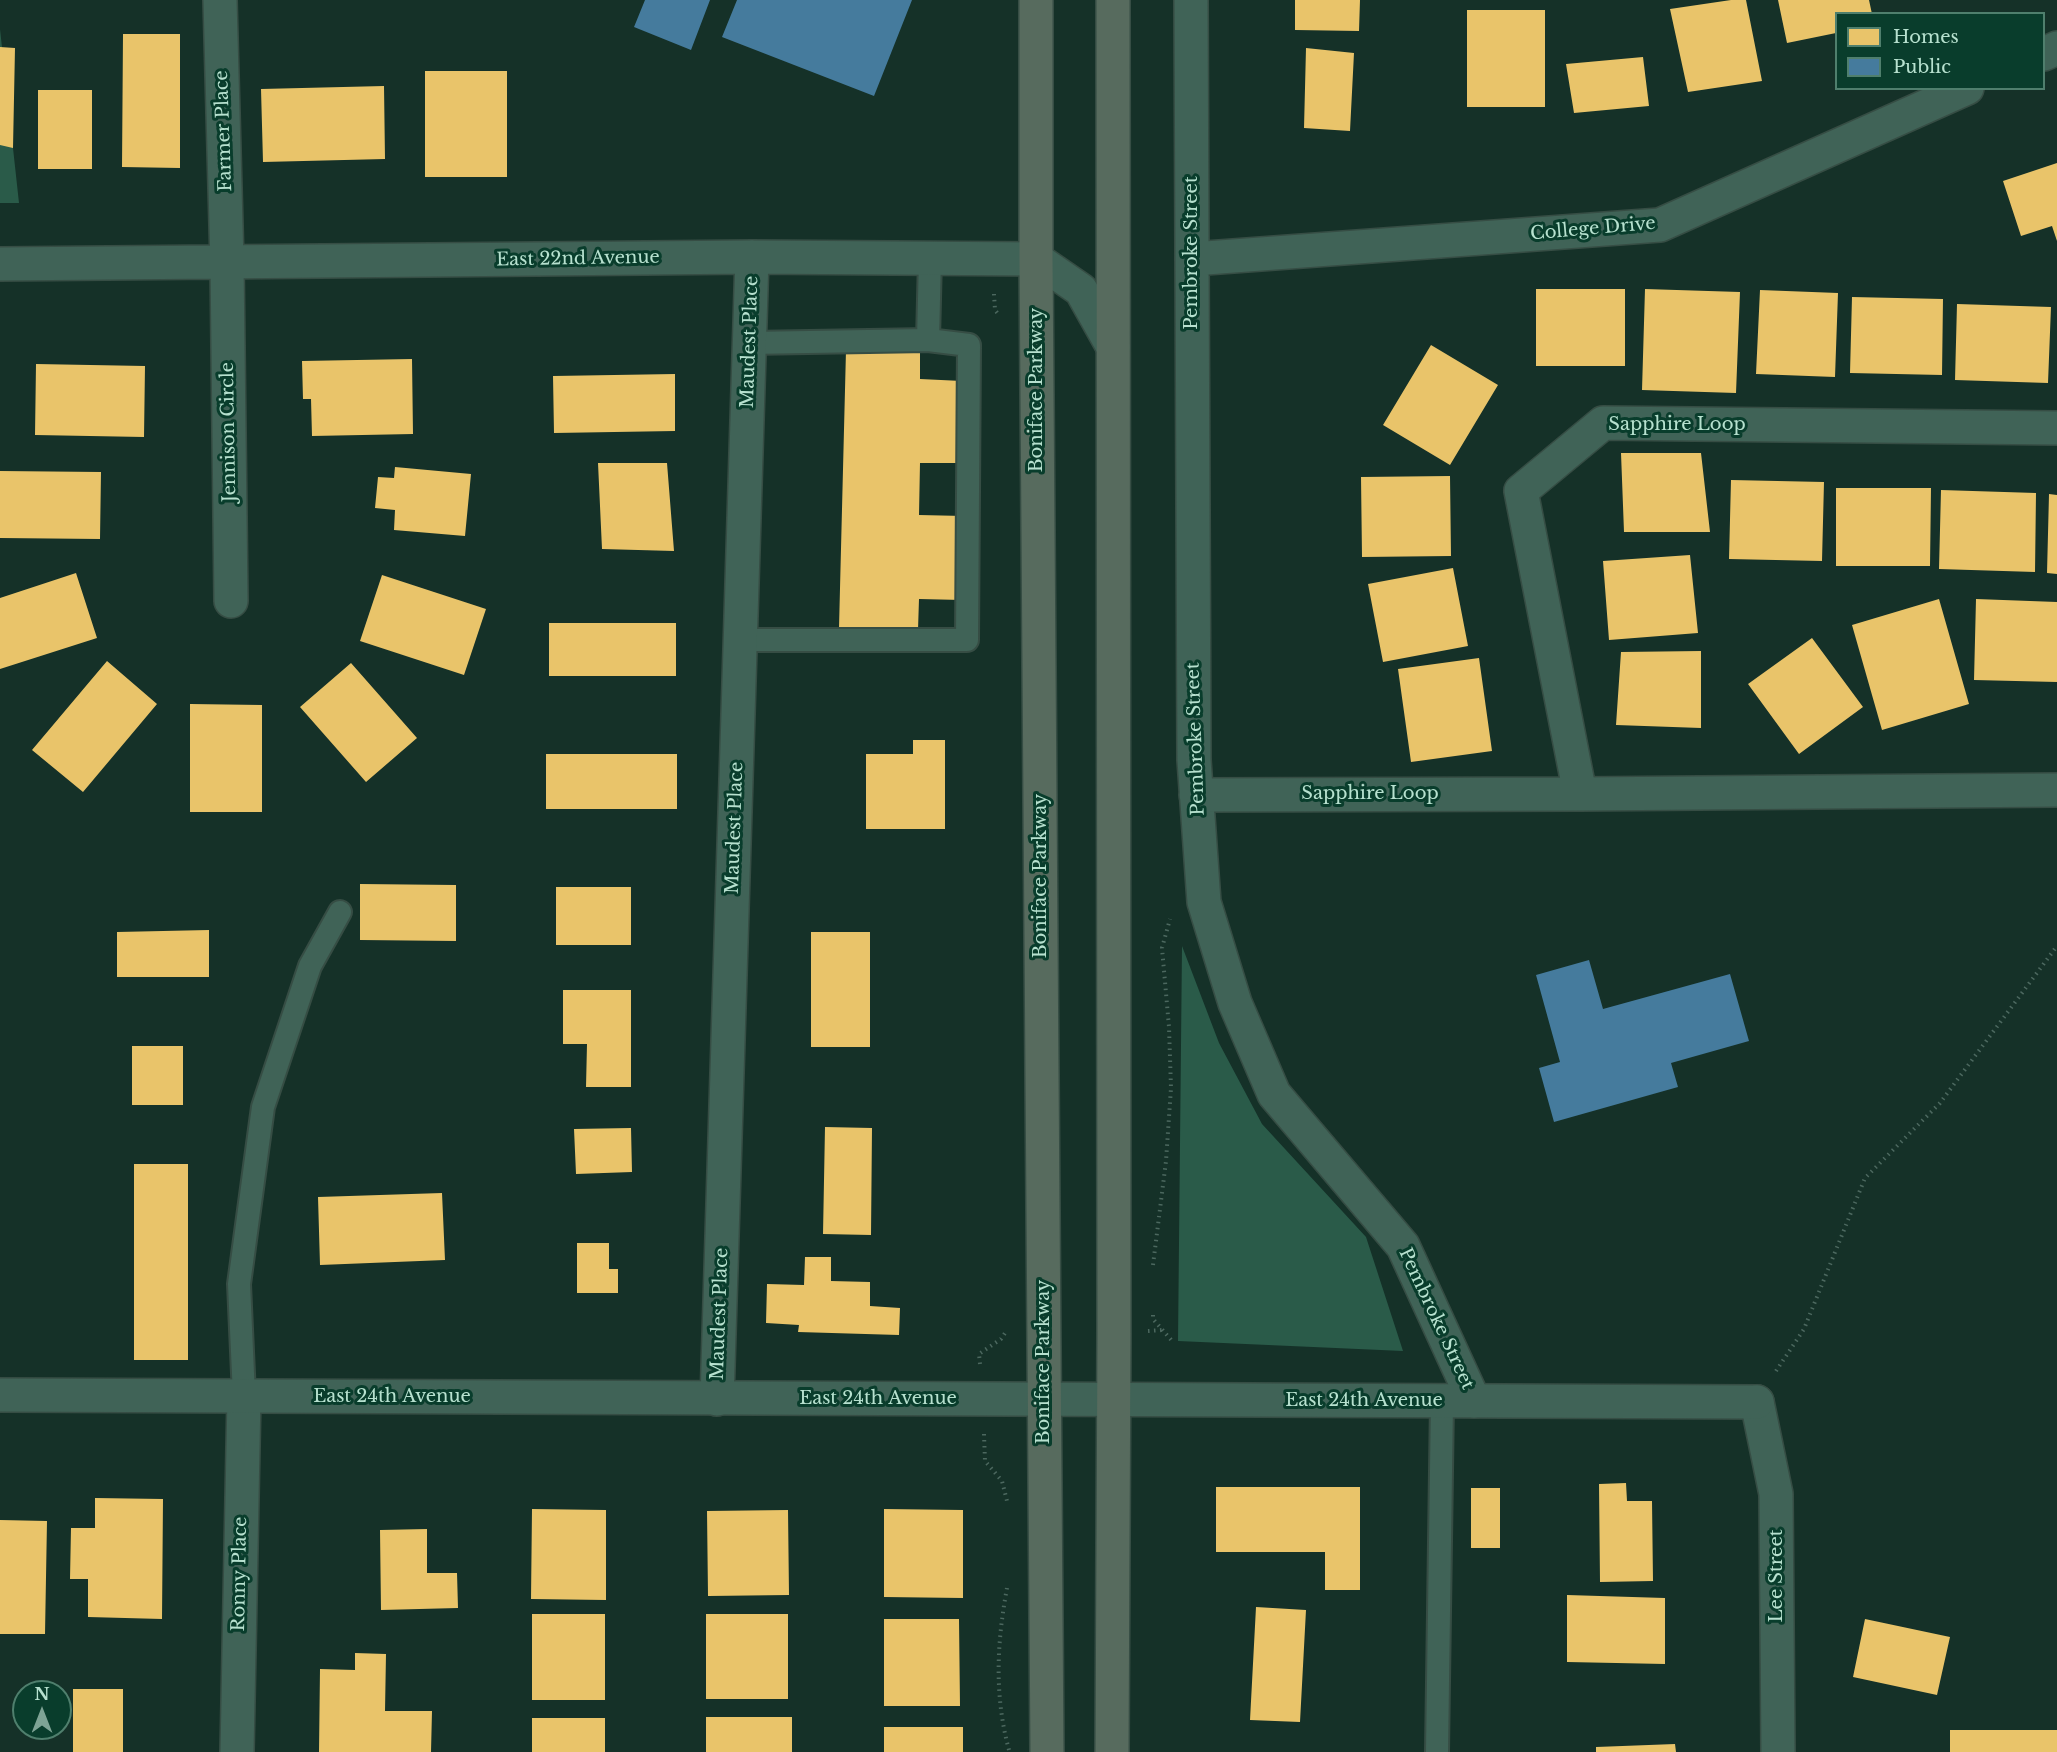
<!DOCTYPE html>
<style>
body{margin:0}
#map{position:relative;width:2057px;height:1752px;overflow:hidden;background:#153128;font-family:"Libre Baskerville",serif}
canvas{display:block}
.legend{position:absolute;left:1835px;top:12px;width:210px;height:78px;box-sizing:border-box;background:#093d2c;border:2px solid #4f7f6d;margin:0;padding:8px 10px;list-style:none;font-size:18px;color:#b7e1cf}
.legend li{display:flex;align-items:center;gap:12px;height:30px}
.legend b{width:30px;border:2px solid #4f7f6d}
.north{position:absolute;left:12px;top:1680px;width:60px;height:60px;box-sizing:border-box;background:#093d2c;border:2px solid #4f7f6d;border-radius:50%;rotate:0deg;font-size:16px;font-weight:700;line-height:24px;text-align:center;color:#b7e1cf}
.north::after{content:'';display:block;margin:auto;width:21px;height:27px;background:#7ea395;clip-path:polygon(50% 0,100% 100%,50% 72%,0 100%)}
</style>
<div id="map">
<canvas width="2057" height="1752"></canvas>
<ul class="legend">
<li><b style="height:16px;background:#e9c46a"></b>Homes</li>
<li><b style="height:16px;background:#457b9d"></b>Public</li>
</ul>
<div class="north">N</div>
</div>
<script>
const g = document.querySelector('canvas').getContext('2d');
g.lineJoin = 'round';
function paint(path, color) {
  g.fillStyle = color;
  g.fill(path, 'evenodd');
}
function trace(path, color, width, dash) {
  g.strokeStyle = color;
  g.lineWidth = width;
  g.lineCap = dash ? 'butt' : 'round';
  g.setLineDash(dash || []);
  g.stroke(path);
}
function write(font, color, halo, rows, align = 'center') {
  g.font = font + ' "Libre Baskerville",serif';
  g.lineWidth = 6;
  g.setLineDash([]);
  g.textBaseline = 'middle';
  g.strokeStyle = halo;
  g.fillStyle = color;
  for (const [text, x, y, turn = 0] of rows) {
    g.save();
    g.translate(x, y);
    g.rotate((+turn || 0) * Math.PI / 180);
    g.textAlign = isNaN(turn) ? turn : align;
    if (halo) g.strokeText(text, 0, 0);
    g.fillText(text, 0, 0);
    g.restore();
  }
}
paint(new Path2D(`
 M0 29 19 203H0Z
 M1182 946 1219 1043 1262 1124 1366 1237 1403 1351 1178 1341Z`), '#2a5b49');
paint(new Path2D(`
 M1295 0H1360L1359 31 1295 30Z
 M1731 0H1746L1762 81 1688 92 1670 9Z
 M1778 0H1869L1872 14H1836V33L1787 43Z
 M1467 10H1545V107H1467Z
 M123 34H180V168L122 167Z
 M0 47 15 48 13 148 0 145Z
 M1306 48 1354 53 1350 131 1304 128Z
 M1643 57 1649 106 1574 113 1566 64Z
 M425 71H507V177H425Z
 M384 86 385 159 263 162 261 89Z
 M38 90H92V169H38Z
 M2057 163V241L2052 226 2021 236 2003 181Z
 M1536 289H1625V366H1536Z
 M1645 289 1740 292 1736 393 1642 390Z
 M1760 290 1838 293 1835 377 1756 374Z
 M1852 297 1943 299 1942 375 1850 373Z
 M1957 304 2051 307 2048 383 1955 380Z
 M1431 345 1498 385 1450 465 1383 425Z
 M846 350 920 352V379L962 381 960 463H920L919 515 964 516 962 600 919 599 918 630 839 628Z
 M412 359 413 434 312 436 311 399H303L302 361Z
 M36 364 145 366 144 437 35 435Z
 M675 374V431L554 433 553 376Z
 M1621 453H1701L1710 532H1624Z
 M598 463H667L674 551 602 549Z
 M395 467 471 474 465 536 394 530 395 510 375 508 378 477 394 478Z
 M0 471 101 472 100 539 0 538Z
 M1450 476 1451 556 1362 557 1361 477Z
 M1731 480 1824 482 1822 561 1729 559Z
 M1836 488H1931L1930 566H1836Z
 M1941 490 2036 493 2035 572 1939 569Z
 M2049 494 2057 495V574L2047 573Z
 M1690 555 1698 633 1609 640 1603 561Z
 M1453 568 1468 646 1383 662 1368 584Z
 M76 573 97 638 0 669V598Z
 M382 575 486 609 464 675 360 641Z
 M1939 599 1969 704 1882 730 1852 625Z
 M1976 599 2057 602V682L1974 680Z
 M549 623H676V676H549Z
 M1812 638 1863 707 1799 754 1748 684Z
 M1701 651V728L1616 725 1621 652Z
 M1479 658 1492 751 1411 762 1398 669Z
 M107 661 157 704 83 792 32 750Z
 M351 663 417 738 366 782 300 707Z
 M190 704 262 705V812H190Z
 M913 740H945V829H866V754H913Z
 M546 754H677V809H546Z
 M360 884 456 885V941L360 940Z
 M556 887H631V945H556Z
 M209 930V977H117V932Z
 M811 932H870V1047H811Z
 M563 990H631V1087H586L587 1044H563Z
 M132 1046H183V1105H132Z
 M825 1127 872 1128 871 1235 823 1234Z
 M631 1128 632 1172 576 1174 574 1129Z
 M134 1164H188V1360H134Z
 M442 1193 445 1260 320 1265 318 1197Z
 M577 1243H609V1269H618V1293H577Z
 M805 1257H831V1281L870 1282V1306L900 1308 899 1335 798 1332 799 1325 766 1323 767 1284 804 1285Z
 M1626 1483 1627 1501H1652L1653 1581 1600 1582 1599 1484Z
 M1216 1487H1360V1590H1325V1552H1216Z
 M1471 1488H1500V1548H1471Z
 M95 1498 163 1499 162 1619 88 1617V1579H70L71 1528H95Z
 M532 1509 606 1510V1600L531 1599Z
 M884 1509 963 1510V1598L884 1597Z
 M788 1510 789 1595 708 1596 707 1511Z
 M0 1520 47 1521 45 1634H0Z
 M427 1529V1573H457L458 1608 381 1610 380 1530Z
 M1567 1595 1665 1598V1664L1567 1662Z
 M1256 1607 1306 1610 1300 1722 1250 1720Z
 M532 1614H605V1700H532Z
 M706 1614H788V1699H706Z
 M884 1619H959L960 1706H884Z
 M1865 1619 1950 1637 1937 1695 1853 1677Z
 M355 1653 386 1654 385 1711H432L431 1752H319L320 1669 355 1670Z
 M73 1689H123V1752H73Z
 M706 1717H792V1752H706Z
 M532 1718H605V1752H532Z
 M884 1727H963V1752H884Z
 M1950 1730H2057V1752H1950Z
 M1675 1744 1676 1752H1596V1747Z`), '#e9c46a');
paint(new Path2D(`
 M645 0H710L691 50 634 27Z
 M737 0H912L874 96 722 37Z
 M1589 960 1603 1009 1730 974 1749 1041 1671 1063 1678 1087 1554 1122 1539 1068 1560 1062 1536 975Z`), '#457b9d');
const lane = new Path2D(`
 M749 343 928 340
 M741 640H967L969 345 928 340 930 258
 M244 1396 239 1284 263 1107 310 966 340 912
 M1437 1752 1442 1401`);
const street = new Path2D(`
 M220 0 227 263 231 601
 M1191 0 1194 760 1204 902 1235 1003 1274 1094 1403 1246 1474 1401
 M2044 54 2057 48
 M1192 259 1660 225 1967 88
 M0 264 752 257 1036 259 1081 290 1113 347
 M1580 794 1521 491 1603 423 2057 428
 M1196 795 1580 794 2057 790
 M717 1399 752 257
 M1757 1402 1776 1494 1778 1752
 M237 1752 244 1396`);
const secondary = new Path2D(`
 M0 1395 1757 1402`);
const primary = new Path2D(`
 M1036 0V259L1047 1752
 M1112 1752 1114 1333 1113 0`);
trace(lane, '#364d44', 26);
trace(street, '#364d44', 36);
trace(secondary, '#364d44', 36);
trace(primary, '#364d44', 36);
trace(new Path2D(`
 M994 294 995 310 999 315
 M1153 1265 1166 1161 1171 1088 1169 1027 1162 948 1170 919
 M1153 1315V1319L1173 1342
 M1148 1331 1163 1330
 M980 1364 979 1354 1001 1339 1007 1330
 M1776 1371 1804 1329 1865 1178 1940 1103 2057 946
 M984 1434 985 1461 1002 1481 1007 1501
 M1007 1588C997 1642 994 1695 1009 1750`), '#4c685f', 4, [1.5, 4.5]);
trace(lane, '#406357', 22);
trace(street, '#406357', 33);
trace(secondary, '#406357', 33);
trace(primary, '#576b5e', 33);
write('18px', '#b7e1cf', '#093d2c', [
 ["Farmer Place",224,131,-92],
 ["College Drive",1593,229,-5],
 ["Pembroke Street",1192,253,-90],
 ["East 22nd Avenue",578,259,-1],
 ["Maudest Place",750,342,-88],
 ["Boniface Parkway",1037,390,-90],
 ["Sapphire Loop",1677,425],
 ["Jennison Circle",229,432,-91],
 ["Pembroke Street",1196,739,-92],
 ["Sapphire Loop",1370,794],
 ["Maudest Place",735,828,-88],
 ["Boniface Parkway",1041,876,-90],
 ["Maudest Place",720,1314,-88],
 ["Pembroke Street",1436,1319,65],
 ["Boniface Parkway",1044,1362,-90],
 ["East 24th Avenue",392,1397],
 ["East 24th Avenue",878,1399],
 ["East 24th Avenue",1364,1401],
 ["Ronny Place",240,1574,-89],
 ["Lee Street",1777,1576,-90]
]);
</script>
